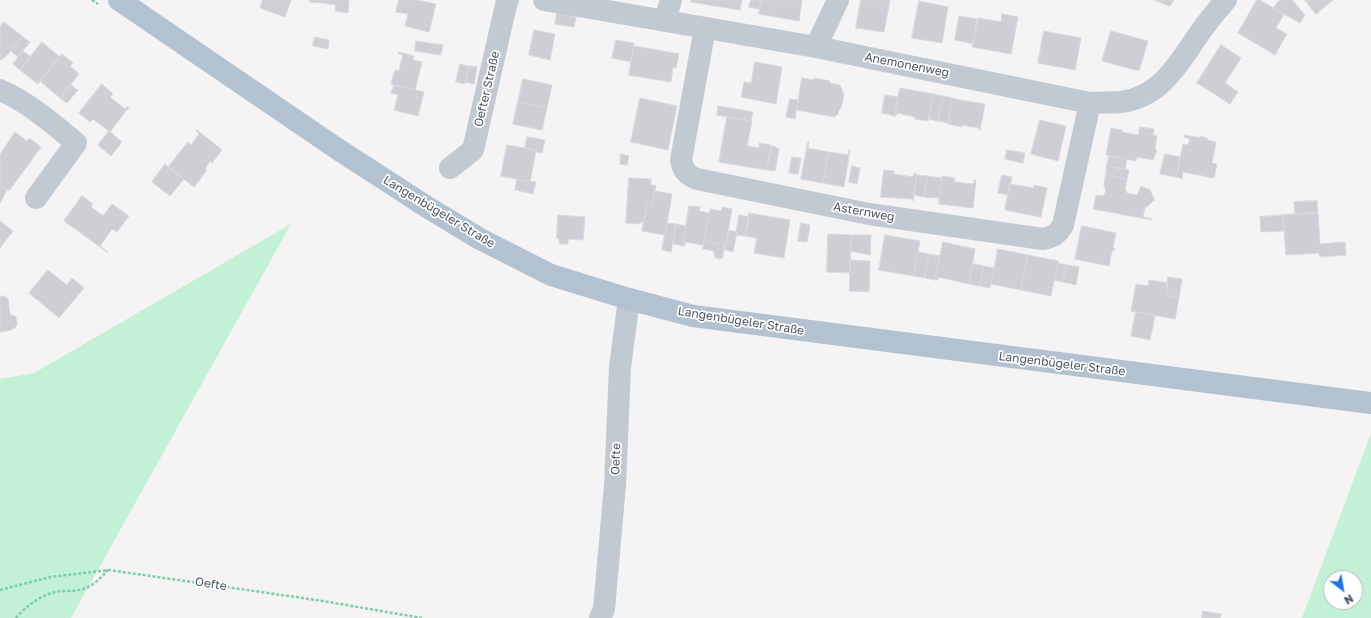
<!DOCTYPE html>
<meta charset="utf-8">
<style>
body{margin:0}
#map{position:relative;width:1371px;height:618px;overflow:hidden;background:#f5f3f3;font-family:"Golos Text",sans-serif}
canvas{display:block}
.north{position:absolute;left:1323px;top:570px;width:40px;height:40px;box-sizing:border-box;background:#fff;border:1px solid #b7bbc0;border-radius:50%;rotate:149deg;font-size:11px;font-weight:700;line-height:16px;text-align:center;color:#4a5661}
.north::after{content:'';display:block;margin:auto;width:14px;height:18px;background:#1a73e8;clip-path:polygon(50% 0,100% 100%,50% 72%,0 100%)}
</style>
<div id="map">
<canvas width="1371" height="618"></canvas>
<div class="north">N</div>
</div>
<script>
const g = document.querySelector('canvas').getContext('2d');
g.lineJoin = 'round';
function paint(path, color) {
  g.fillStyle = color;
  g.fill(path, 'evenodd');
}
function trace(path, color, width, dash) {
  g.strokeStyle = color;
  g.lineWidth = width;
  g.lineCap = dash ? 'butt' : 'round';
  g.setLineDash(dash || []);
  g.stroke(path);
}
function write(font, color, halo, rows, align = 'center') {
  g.font = font + ' "Golos Text",sans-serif';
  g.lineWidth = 3.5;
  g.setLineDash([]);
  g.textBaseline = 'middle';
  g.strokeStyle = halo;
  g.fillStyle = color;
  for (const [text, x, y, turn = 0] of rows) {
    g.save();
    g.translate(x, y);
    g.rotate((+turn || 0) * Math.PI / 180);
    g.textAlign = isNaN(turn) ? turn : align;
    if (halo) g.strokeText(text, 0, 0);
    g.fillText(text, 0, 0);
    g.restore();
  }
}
paint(new Path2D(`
 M291 224 71 618H0V379L34 373Z
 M1371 433V618H1302ZM1331 578H1355V602H1331Z`), '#c3f1d5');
const building = new Path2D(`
 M263 0H291L285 17 260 8Z
 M310 0H322V3L310 2Z
 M322 0H349L348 13 335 11 336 5 322 3Z
 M399 0H417L436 4 429 32 405 26 408 14 396 12Z
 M691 0H742L740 10 691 2Z
 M751 0H761L759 9 749 7Z
 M761 0H802L799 21 759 14Z
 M861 0H890L884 32 856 28Z
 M1155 0H1174L1170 6Z
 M1257 0H1260L1284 14 1276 28 1287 34 1275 55 1238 33Z
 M1280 0H1292L1305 15 1300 23 1273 8Z
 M1305 0H1333L1316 14Z
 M919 1 948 7 942 43 912 38Z
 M557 13 576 17 574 27 555 24Z
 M1002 14 1018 17 1011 54 972 47 978 18 1001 22Z
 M959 16 977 19 973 44 955 40Z
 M4 22 22 36 8 54 0 61V27Z
 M534 30 555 34 550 60 529 55Z
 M1044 31 1081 38 1075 70 1038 63Z
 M1111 31 1148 41 1139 71 1102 61Z
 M22 36 30 42 18 57 11 51Z
 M315 37 329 40 328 49 313 46Z
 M616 40 634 43 631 62 612 58Z
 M416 41 443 45 441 55 415 51Z
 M42 42 60 57 38 84 20 70Z
 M1221 45 1241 58 1225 83 1238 92 1230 104 1197 83Z
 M634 46 679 54 676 68 673 67 671 82 629 75Z
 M23 51 30 56 20 70 13 64Z
 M399 52 414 56 413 60 422 62 415 90 391 84 395 70 399 71 403 55 398 54Z
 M62 54 73 63 70 66 79 74 60 98 40 81Z
 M755 62 782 67 776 104 741 97 744 82 751 83Z
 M460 64 469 66 465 84 456 82Z
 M469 66 477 67 474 84 465 82Z
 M802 78 814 80 815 78 830 81V83L840 85 844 95 841 108 839 110 838 114 834 117 797 110Z
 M523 79 552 85 547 108 518 102Z
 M102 84 113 94 110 97 125 109 128 106 129 107 110 132 93 119 90 122 79 113Z
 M71 85 78 90 67 103 60 98Z
 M394 85 424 92 418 116 394 110 398 95 391 93Z
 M900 88 933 94 928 121 915 119V117L897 113 896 116H895Z
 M933 94 943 96 938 121 929 119Z
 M885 95 898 97 895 116 882 113Z
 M943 96 952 98 948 123 938 121Z
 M640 98 677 106 668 150 631 142Z
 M952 98 960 100 985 104 980 130H979V128L962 125V127L948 124Z
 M790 99 798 100 795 119 786 117Z
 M518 102 547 108 542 130 513 124Z
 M718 106 753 112 751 121 717 115Z
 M727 117 752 121 747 146 759 148V143L771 145 767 170 719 162Z
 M1040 120 1066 126 1058 161 1031 154Z
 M1140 127 1154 129 1153 135 1157 136 1155 150H1157L1153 160 1137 157 1136 161 1106 155 1111 128 1122 130V132L1138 135Z
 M197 130 222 150 212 163 210 161 205 169 207 170 194 187 168 167 188 142 191 145 199 134 196 131Z
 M109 131 122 142 111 156 98 145Z
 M15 132 27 141 29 138 41 147 9 191 0 185V155Z
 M1185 135 1200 138V136L1207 138V140L1216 142 1212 163 1217 164 1214 178 1183 172 1182 179 1176 177 1183 144 1188 145 1190 139 1184 137Z
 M527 137 545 140 542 153 535 152 536 150 525 148Z
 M808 142H809L808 148 828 152 823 183 801 179Z
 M507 145 536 150 530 182 501 176Z
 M771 146 776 147V148L779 149 778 156 770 154Z
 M849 150H850L844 187 823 183 828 152 848 155Z
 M1007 150 1025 153 1023 163 1005 159Z
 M621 154 629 156 627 165 620 164Z
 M770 154 778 156 775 171 767 170Z
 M1165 154 1180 157 1176 177 1160 174Z
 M1109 156 1127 159 1125 170 1107 166Z
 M792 157 801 158 798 174 789 173Z
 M165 164 184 179 170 196 152 182Z
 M852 166 860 168 857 184 849 182Z
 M1107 166 1129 170 1127 179 1106 175Z
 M884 170 894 171V174L913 177 914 173 917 174 913 201 912 199 881 197Z
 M917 175 928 176 924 197 914 195Z
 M1002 175 1012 177 1008 195 998 193Z
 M1106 175 1127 179 1125 189 1127 193 1137 195 1141 186 1150 190 1155 201 1154 200 1147 207H1145L1143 217 1152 219V220L1093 209 1096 195 1103 196 1106 191 1104 186Z
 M928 176 942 178 939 198 924 197Z
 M942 176 955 178 954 182 974 184V180H976L973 208 939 204Z
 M629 178 651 179V185L656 186 652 205 647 204 644 222H640V224L626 223Z
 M517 179 536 182 533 194 515 190Z
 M1010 184 1033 188 1034 185 1047 188 1041 217 1005 210Z
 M0 185 7 190 0 203Z
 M655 191 672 194 665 235 642 231 647 204 652 205Z
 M82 196 93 204 91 207 103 216 112 204 129 216 117 232 112 229 100 246 108 252H107L64 221Z
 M1317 201 1318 213 1295 214 1294 202Z
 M689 206 700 207 699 211 709 213 703 245 685 242 684 246H683Z
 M722 207 732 209 725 250H723L724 245 704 241 710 209 721 211Z
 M749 213 790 220 784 258 754 253 757 238 745 236Z
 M1318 213 1320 244 1345 242 1346 255 1320 257 1319 253 1286 255 1283 215Z
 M558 215 585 217 583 240 568 239V244H559V238H557Z
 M739 215 749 217 745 236 736 235Z
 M1283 215 1284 231 1261 232 1260 217Z
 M0 221 13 231 0 248Z
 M667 223 676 224 671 252 662 250Z
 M801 223 810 225 807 242 798 241Z
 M676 224 686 226 683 246 673 244Z
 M1082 226 1116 233 1113 248H1115L1114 251H1112L1109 266 1075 259Z
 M729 230 737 232 733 252 725 250Z
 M828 234 851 235 850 273 827 272Z
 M851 235H871L870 255 851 251Z
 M885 235 920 241 914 276 879 270Z
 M704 241 724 245 723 257 720 259 716 258 714 255V251L703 249Z
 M943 242 975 249 969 284 938 277V280H935Z
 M998 249 1028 255 1021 290 991 284Z
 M918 252 929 254 925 278 914 276Z
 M929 254 940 256 935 280 925 278Z
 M1028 255 1058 261 1051 296 1021 290Z
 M850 260 870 261 869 292 850 291Z
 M1058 263 1067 265 1063 282 1054 280Z
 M973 264 984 266 980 286 969 284Z
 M1067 265 1079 267 1076 285 1063 282Z
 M984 266 994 268 990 288 980 286Z
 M48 270 67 285 72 278 84 288 59 318 29 293Z
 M1168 277 1182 279 1179 298 1166 295Z
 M1149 280 1168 283 1166 295 1179 298 1175 319 1131 311 1136 284 1148 286Z
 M4 296 8 299 10 315H13L16 317 17 325 14 329H11L12 330 0 332V297Z
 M1136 312 1155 316 1150 340 1131 336Z
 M1203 611 1221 614 1220 618H1202Z`);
paint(building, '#cdcfd5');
trace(building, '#d7d9de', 1);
trace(new Path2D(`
 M92 0 98 4
 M0 590 50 577 109 570 323 601 422 618
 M16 618C25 607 41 595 55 592 65 590 76 592 86 588 95 584 102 577 108 570`), '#7ad0a6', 2.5, [3, 2]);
trace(new Path2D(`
 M544 0 816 47 1090 103C1101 102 1111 103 1121 102 1162 97 1180 61 1201 31 1209 20 1217 10 1226 0
 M665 20 671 0
 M705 28 681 160C683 171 687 175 697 179L869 214 1043 239C1053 237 1058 234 1063 225L1090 103
 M816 47 838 0
 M0 90C28 102 52 123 76 143L36 198
 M450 168 473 150 506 5 508 0
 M600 618 604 609 615 485 620 367 629 299`), '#c1cad2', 22);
trace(new Path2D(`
 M119 0 336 148 427 207 480 239 551 275 629 299 693 316 1371 403`), '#b3c2d1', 22);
write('12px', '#4a5661', '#fff', [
 ["Anemonenweg",907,65,11],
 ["Oefter Straße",487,89,-77],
 ["Langenbügeler Straße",439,212,31],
 ["Asternweg",864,212,10],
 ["Langenbügeler Straße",741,321,9],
 ["Langenbügeler Straße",1062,364,7],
 ["Oefte",616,459,-88],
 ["Oefte",211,584,9]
]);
</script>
